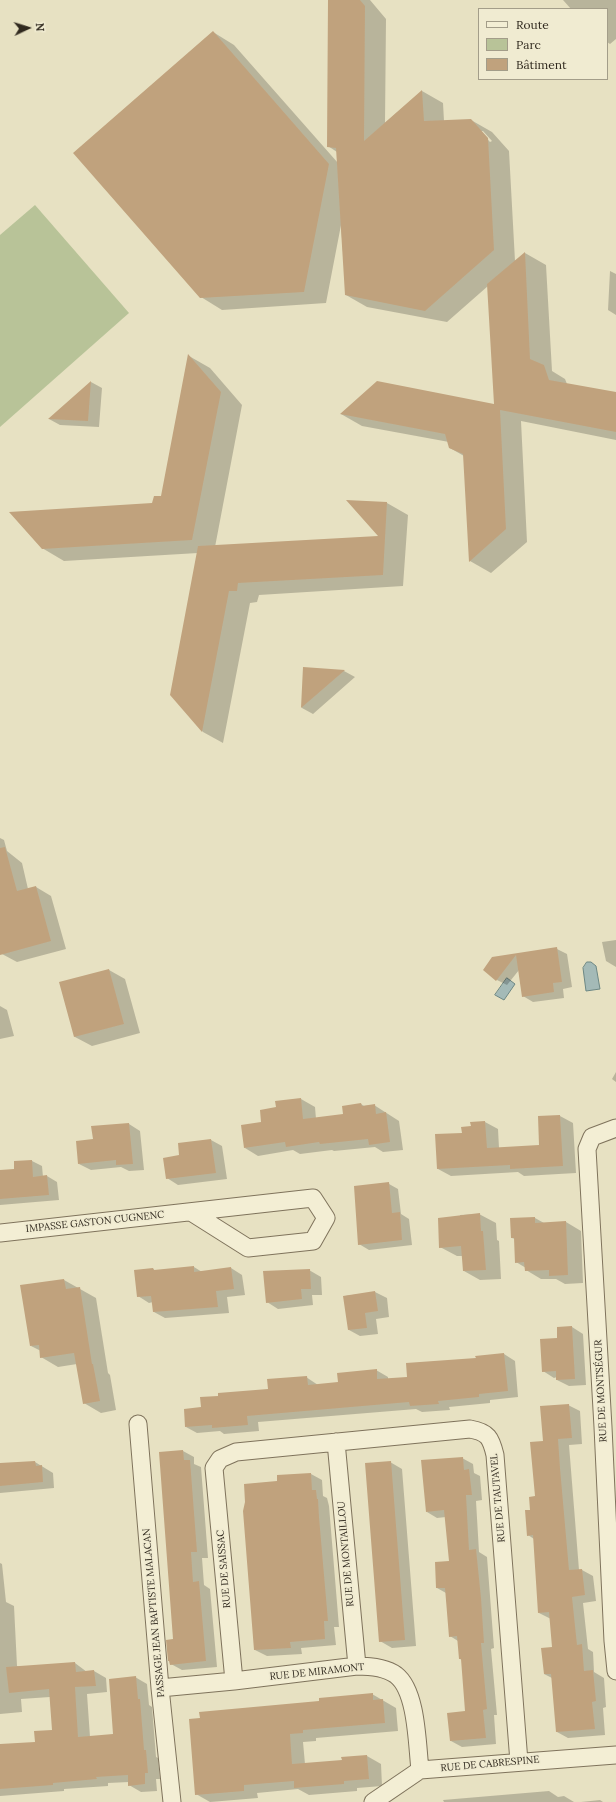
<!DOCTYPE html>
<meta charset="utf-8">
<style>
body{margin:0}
#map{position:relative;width:616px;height:1802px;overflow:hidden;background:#e7e1c2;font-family:Lora,serif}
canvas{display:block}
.legend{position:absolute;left:478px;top:8px;width:130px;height:72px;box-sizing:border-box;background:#f0ebd1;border:1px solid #a39d89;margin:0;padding:5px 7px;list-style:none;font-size:12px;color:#30291e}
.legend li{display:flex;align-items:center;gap:8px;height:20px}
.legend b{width:20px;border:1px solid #a39d89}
.north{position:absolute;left:8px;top:8px;width:40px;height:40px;-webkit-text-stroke:3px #f0ebd1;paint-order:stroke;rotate:86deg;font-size:11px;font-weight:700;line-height:16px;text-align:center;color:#30291e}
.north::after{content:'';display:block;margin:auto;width:14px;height:18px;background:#30291e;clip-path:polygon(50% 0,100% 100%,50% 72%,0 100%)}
</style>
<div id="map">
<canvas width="616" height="1802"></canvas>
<ul class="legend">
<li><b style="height:5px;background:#f3eed4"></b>Route</li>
<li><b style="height:11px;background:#b8c398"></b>Parc</li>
<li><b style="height:11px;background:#c0a27d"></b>Bâtiment</li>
</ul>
<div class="north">N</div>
</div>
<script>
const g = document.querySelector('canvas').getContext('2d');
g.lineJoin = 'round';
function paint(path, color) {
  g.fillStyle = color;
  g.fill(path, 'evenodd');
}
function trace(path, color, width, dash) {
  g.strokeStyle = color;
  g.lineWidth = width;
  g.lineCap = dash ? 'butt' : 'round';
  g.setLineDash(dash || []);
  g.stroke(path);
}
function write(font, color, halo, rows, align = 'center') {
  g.font = font + ' Lora,serif';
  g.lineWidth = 3.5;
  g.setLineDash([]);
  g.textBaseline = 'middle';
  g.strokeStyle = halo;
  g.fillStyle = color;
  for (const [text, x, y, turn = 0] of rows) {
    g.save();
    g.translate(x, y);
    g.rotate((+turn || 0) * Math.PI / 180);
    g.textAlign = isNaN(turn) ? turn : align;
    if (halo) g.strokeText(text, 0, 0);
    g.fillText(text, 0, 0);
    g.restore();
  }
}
paint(new Path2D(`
 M35 205 129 313 0 427V235Z`), '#b8c398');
const water = new Path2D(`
 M587 962H591L596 966 600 989 586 991 583 968Z
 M507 978 515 984 504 1000 495 995Z`);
paint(water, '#a4bab7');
trace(water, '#6c8784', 1);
paint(new Path2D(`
 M329 0H370L386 19 385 123 422 91 443 103 444 121 471 120 492 132 509 151 515 261 525 253 546 265 552 371 565 379 567 384 616 393V440L521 421 527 542 491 573 470 561 464 456 450 448 449 442 362 426 341 414 495 405 488 286 447 322 367 307 346 295 341 225 326 303 222 310 201 297 213 32 234 45 338 163 337 152 328 146ZM480 131H483L492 141 490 142Z
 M563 0H616V39L610 44 607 42V9H571Z
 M610 271 616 274V315L608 310Z
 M189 356 210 368 242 405 215 547 380 537 349 501 387 503 408 515 403 586 259 595 257 602 250 603 223 743 203 732 171 695 198 553 64 561 42 548 153 504 162 497Z
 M91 382 102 388 99 427 60 425 49 419Z
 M304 668 344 671 355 677 313 714 302 708Z
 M0 838 4 840 7 851 22 863 28 889 36 887 51 896 66 949 17 962 2 954 0 945Z
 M616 940V967L606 961 602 942Z
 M557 949 567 954 572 987 563 989 564 998 533 1002 523 996 519 970 507 985 497 980 493 958Z
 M109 970 125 979 140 1033 92 1046 75 1037 61 983Z
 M0 1006 7 1010 14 1036 0 1039Z
 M616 1072V1082L612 1079Z
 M301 1099 315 1107 316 1119 344 1115 361 1104 364 1106 374 1105 399 1121 403 1150 383 1152 375 1147 334 1151 332 1150 300 1154 293 1150 258 1156 245 1148 262 1123 277 1108Z
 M560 1116 573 1123 576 1173 524 1176 518 1172 451 1176 438 1169 463 1133 472 1127 485 1122 498 1129 499 1148 540 1146Z
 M129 1124 140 1131 144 1170 129 1171 121 1167 91 1170 79 1164 94 1140Z
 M211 1140 222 1146 227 1179 178 1185 167 1178 181 1156Z
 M32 1161 42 1166 43 1177 47 1176 57 1182 59 1200 0 1205V1171L15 1170Z
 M389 1184 398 1189 401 1214 409 1219 412 1245 369 1250 359 1244Z
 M479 1214 496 1223 497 1240 499 1241 501 1279 480 1280 464 1271 463 1256H457L440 1247 460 1217V1215Z
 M535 1218 544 1223 566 1222 581 1231 583 1283 565 1284 556 1279H541L526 1270V1268L516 1262 515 1239 512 1238Z
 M194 1267 202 1272 231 1268 242 1275 245 1295 227 1297 229 1313 165 1318 154 1312 153 1302 149 1303 138 1296 153 1269 156 1271Z
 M309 1270 321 1277 322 1295H312L313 1305 278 1309 267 1302Z
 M64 1280 96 1298 108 1373 110 1375 116 1410 101 1413 84 1403 77 1364 58 1367 41 1357V1351L31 1346Z
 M375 1292 387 1298 389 1317 376 1319 378 1334 360 1336 349 1330 345 1296Z
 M572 1327 583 1334 586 1385 569 1386 557 1380V1377L554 1378 543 1371 558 1339Z
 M504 1354 515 1361 518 1397 490 1400V1403L449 1407 450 1410 422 1412 416 1409 258 1422 259 1431 224 1434 220 1431 197 1433 186 1427 202 1408 269 1390 306 1377 318 1385 339 1383 376 1370 388 1377V1379L408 1378 477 1359Z
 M568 1405 580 1411 582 1444 569 1445 579 1570H582L593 1576 596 1601 583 1603 588 1649 593 1652 594 1672 604 1678 606 1707 603 1708 605 1735 568 1738 557 1732 552 1678 544 1674 553 1648 551 1619 539 1613 534 1539 528 1535 532 1511 536 1497 544 1441Z
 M183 1451 194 1457V1464L201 1467 208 1558H202L204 1585 210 1589 217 1667 182 1670 171 1664 174 1640Z
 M462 1458 473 1464 474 1473 480 1476 482 1500 476 1501 479 1552 487 1557 494 1648 491 1649 497 1715H494L496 1744 462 1747 451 1741 466 1712 462 1660 460 1659 458 1641 450 1636 446 1593 437 1588 450 1562 446 1517 437 1518 427 1512Z
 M35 1462 53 1473 54 1488 0 1493V1464Z
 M390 1462 402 1469 416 1646 392 1648 380 1641Z
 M311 1474 322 1480 323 1496 327 1498 329 1506 339 1627H334L336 1645 301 1648 302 1654 267 1656 255 1650 279 1482Z
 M0 1563 2 1564 6 1602 14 1606 17 1666 20 1667 75 1663 87 1672 94 1671 106 1678 107 1692 87 1694 90 1737 115 1735 135 1677 147 1684 149 1705 152 1707 156 1757 158 1758 160 1779H156L157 1791 141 1792 129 1785V1782L108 1783V1786L64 1789V1791L0 1796V1745L36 1743 53 1731 50 1697 21 1699 22 1712 0 1714Z
 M372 1694 396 1708 398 1731 316 1738V1741L303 1742 305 1764 343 1761 367 1756 381 1764 382 1786 357 1788V1791L309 1795 298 1789 257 1793 258 1798 210 1802 196 1794 320 1702Z
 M549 1791 558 1797 564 1796 574 1802H444L443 1800Z
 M600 1800 603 1802H581Z`), '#0003');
paint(new Path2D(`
 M328 0H360L365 6 364 141 422 90 424 121 471 119 488 138 494 250 425 311 345 295 336 148 327 147Z
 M213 31 329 164 304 292 200 298 73 153Z
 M525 252 530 359 544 365 549 380 616 392V432L500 410 506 529 469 562 463 454 449 448 445 434 340 414 377 381 494 404 487 284Z
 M188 354 221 392 192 540 42 549 9 512 152 503 154 496H161Z
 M91 381 88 421 48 419Z
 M346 500 387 502 383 575 238 583 237 591H229L202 732 170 695 198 546 378 536Z
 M303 667 345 670 301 708Z
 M5 847 17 891 36 886 51 941 0 955V848Z
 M557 947 562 982 553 983 554 992 522 997 516 955 496 981 483 970 492 957Z
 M109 969 124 1024 74 1037 59 982Z
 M301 1098 303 1119 343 1114 342 1106 361 1103 362 1106 375 1104 376 1114 386 1112 390 1142 369 1145 368 1139 320 1144 319 1142 286 1147 285 1142 244 1148 241 1125 261 1122 260 1110 276 1107 275 1101Z
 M560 1115 563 1166 510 1169V1165L437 1169 435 1134 462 1133 461 1127 471 1126 470 1122 485 1121 487 1148 539 1145 538 1116Z
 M129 1123 133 1164 116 1165V1160L78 1164 76 1141 93 1139 91 1126Z
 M211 1139 216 1173 166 1179 163 1158 179 1155 178 1143Z
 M32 1160 33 1177 47 1175 49 1195 0 1199V1170L14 1169V1161Z
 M389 1182 392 1213 400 1212 402 1240 358 1245 354 1186Z
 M480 1213 481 1231H483L486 1270 463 1271 461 1246 439 1248 438 1218Z
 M535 1217V1223L566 1221 568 1275 549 1276V1270L525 1271 524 1262 515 1263 514 1238H511L510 1218Z
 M194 1266V1272L231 1267 234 1289 216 1291 218 1307 153 1312 151 1296 137 1297 134 1270 153 1268 154 1270Z
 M310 1269 311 1289H301L302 1299 266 1303 263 1271Z
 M64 1279 66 1289 80 1287 92 1364H93L100 1401 83 1404 74 1353 40 1358 39 1345 30 1346 20 1285Z
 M375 1291 378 1311 365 1313 367 1328 348 1330 343 1296Z
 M572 1326 575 1379 556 1380V1371L542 1372 540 1339 557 1338V1327Z
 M504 1353 508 1391 479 1394V1397L438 1401 439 1404 410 1406 409 1402 247 1416 248 1425 212 1428V1425L185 1427 184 1409 201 1407 200 1397 218 1396V1393L268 1389 267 1379 307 1376 308 1385 338 1382 337 1373 377 1369V1379L407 1377 406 1363 476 1358 475 1356Z
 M569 1404 572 1438 558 1439 560 1468 569 1570 582 1569 585 1595 572 1597 577 1645 582 1644 584 1671 593 1670 596 1701 592 1702 595 1729 556 1732 551 1674H544L541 1648 552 1647 549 1612 538 1613 533 1535 527 1536 525 1510H530L529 1497 535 1496 530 1442 543 1441 540 1406Z
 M183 1450 184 1460H190L197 1552H191L193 1582 199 1581 206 1661 170 1665 169 1661H168L166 1640 173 1639 159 1452Z
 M463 1457 464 1470 469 1469 472 1495H466L469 1550 476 1549 481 1598 484 1643H481L487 1709 483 1710 486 1738 450 1741 447 1713 465 1711 461 1659H459L457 1636 449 1637 445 1588H436L435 1562 449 1561 444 1510 426 1512 421 1460Z
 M35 1461 36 1466 42 1465 43 1482 0 1486V1463Z
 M391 1461 405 1640 379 1642 365 1463Z
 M311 1473 312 1490H316L317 1499H318L319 1517 328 1621H324L325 1639 290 1642 291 1648 254 1650 243 1511 245 1502 244 1484 277 1481V1475Z
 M75 1662 76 1672 94 1670 96 1686 75 1687 78 1737 113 1734 109 1679 136 1676 138 1699H140L144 1750H146L148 1773H145V1784L128 1786V1775L96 1777 97 1779 53 1783V1785L0 1789V1744L35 1742 34 1731 52 1730 49 1689 9 1693 6 1667Z
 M373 1693V1700L383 1699 385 1723 303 1730V1733L290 1734 292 1764 342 1760 341 1757 367 1755 369 1779 344 1781V1784L294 1788V1781L244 1785V1791L195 1795 189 1719 200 1718 199 1712 319 1701V1698Z`), '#c0a27d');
const minor = new Path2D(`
 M616 1128 592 1137 587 1149 603 1427 613 1641 616 1671
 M0 1233 313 1198 326 1218 313 1241 248 1248 191 1212
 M138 1424 160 1688 172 1802
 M336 1442 357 1666
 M234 1681 214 1468 220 1459 236 1452 470 1429C488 1432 491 1438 495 1455L519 1762
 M160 1688 234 1681 357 1666C370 1666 385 1667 396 1675 417 1691 417 1744 420 1770
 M373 1802 420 1770 616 1755`);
trace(minor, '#7f735c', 19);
trace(minor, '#f3eed4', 17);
write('10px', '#30291e', '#f0ebd1', [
 ["IMPASSE GASTON CUGNENC",95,1222,-6],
 ["RUE DE MONTSÉGUR",601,1391,-93],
 ["RUE DE TAUTAVEL",498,1498,-95],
 ["RUE DE MONTAILLOU",346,1554,-95],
 ["RUE DE SAISSAC",224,1569,-95],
 ["PASSAGE JEAN BAPTISTE MALACAN",154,1613,-95],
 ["RUE DE MIRAMONT",317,1672,-6],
 ["RUE DE CABRESPINE",490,1764,-5]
]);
</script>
